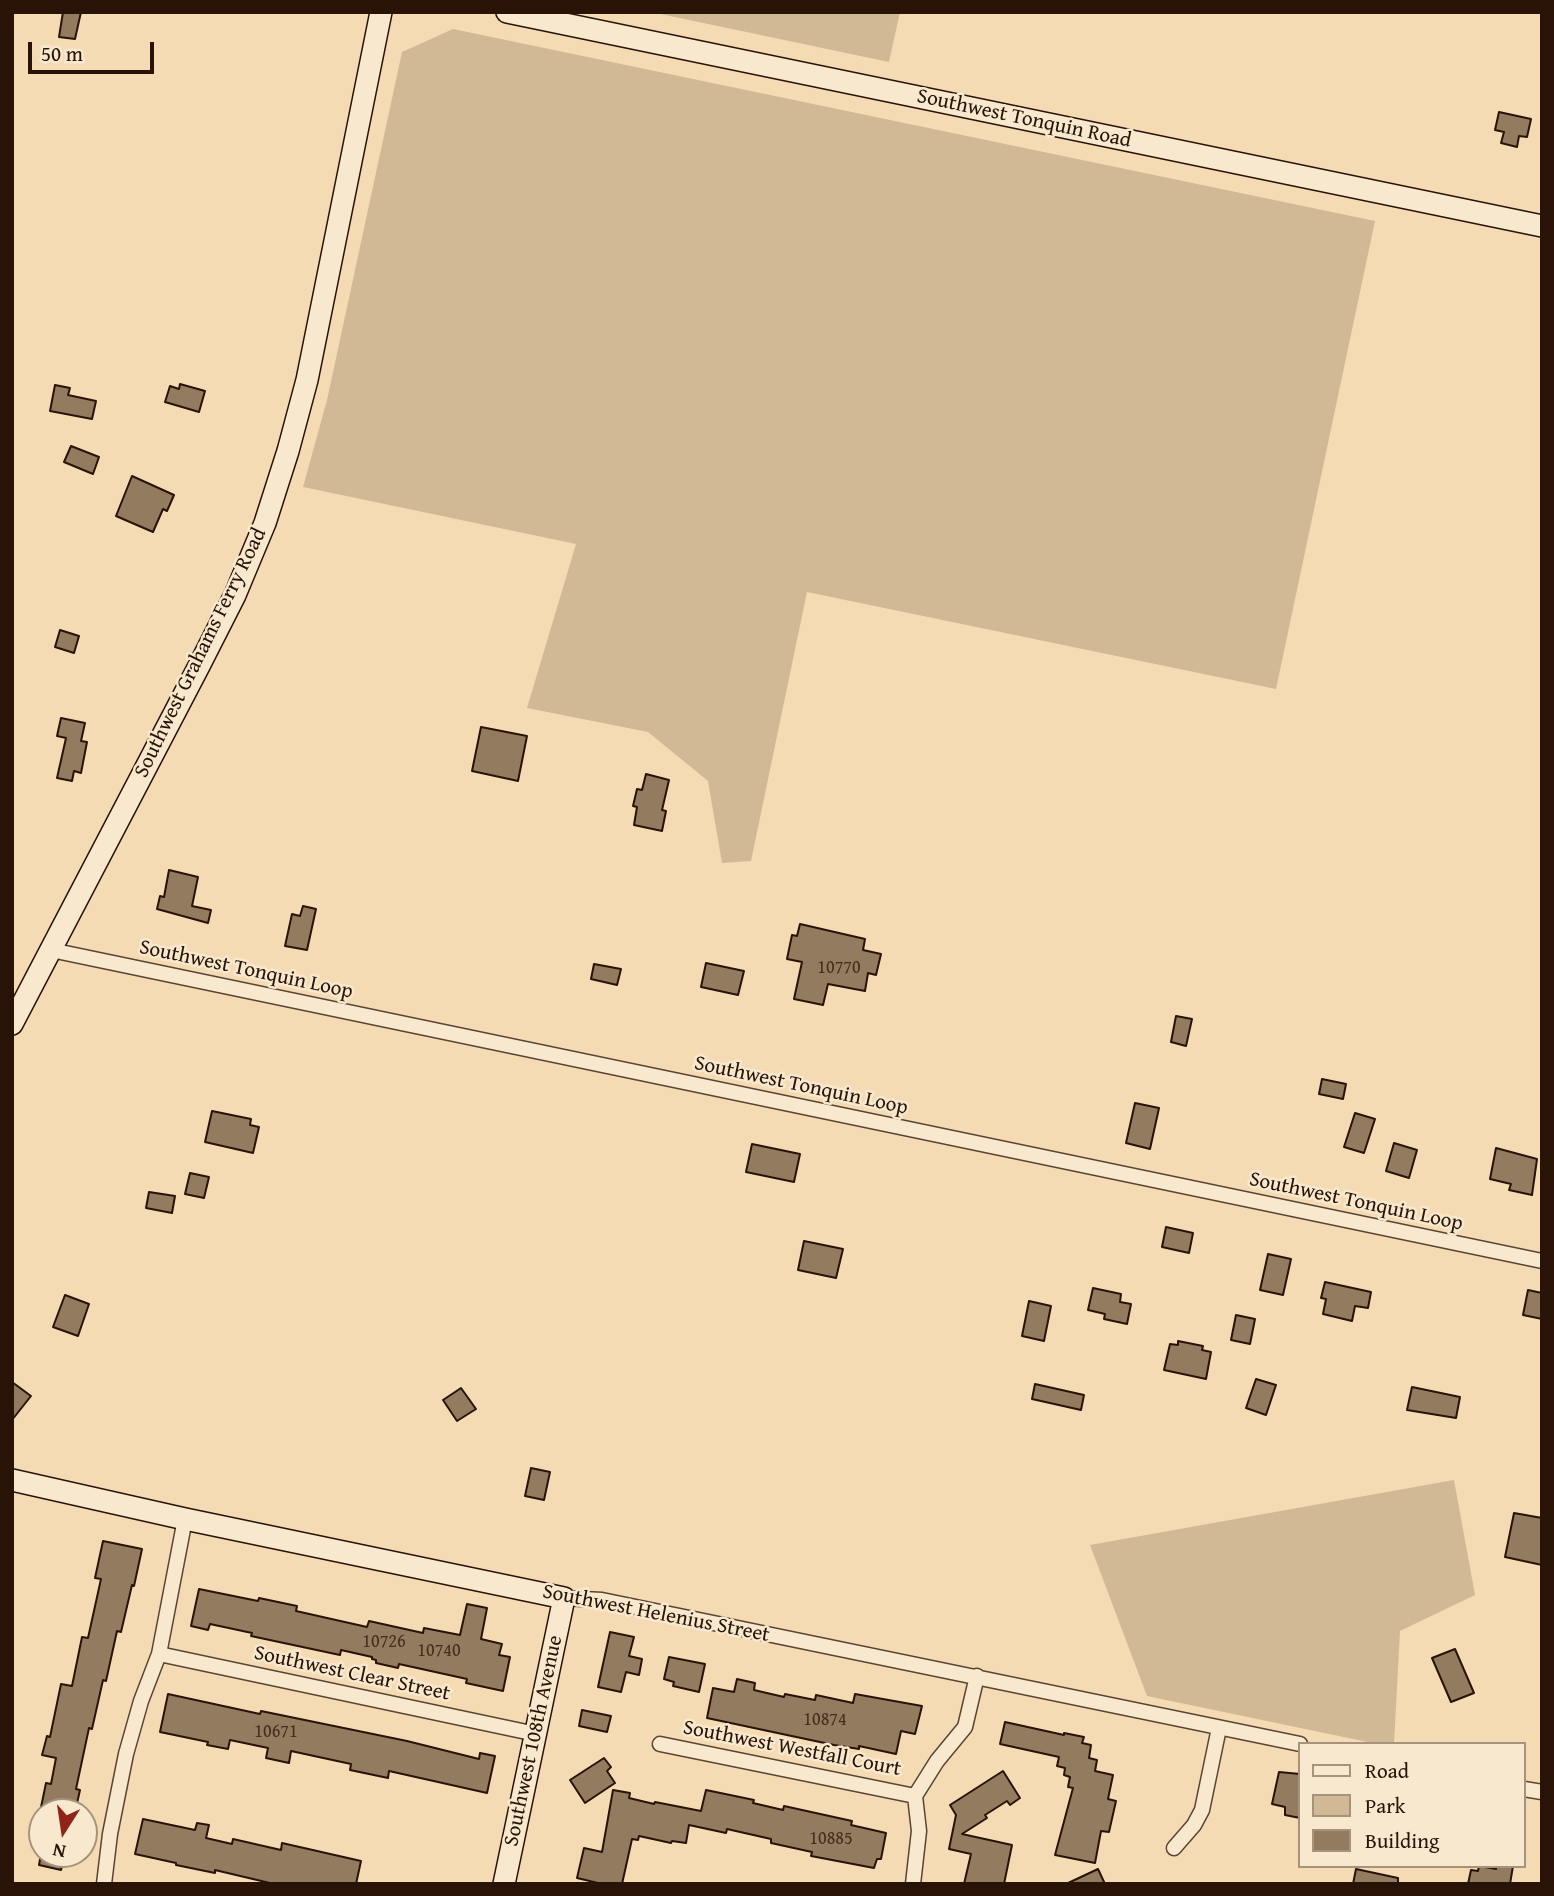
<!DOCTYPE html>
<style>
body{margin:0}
#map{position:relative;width:1554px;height:1896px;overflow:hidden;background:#f5dbb4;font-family:"Gentium Book Plus",serif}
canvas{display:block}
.frame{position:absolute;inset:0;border:14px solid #281306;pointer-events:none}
.legend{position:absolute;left:1298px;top:1742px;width:228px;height:126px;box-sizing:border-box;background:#f8e8ce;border:2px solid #a5937e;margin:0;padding:9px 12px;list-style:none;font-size:21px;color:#281306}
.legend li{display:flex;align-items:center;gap:14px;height:35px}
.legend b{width:35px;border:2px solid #a5937e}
.north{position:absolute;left:28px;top:1798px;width:70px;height:70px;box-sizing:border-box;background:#f8e8ce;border:2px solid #a5937e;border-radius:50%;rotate:192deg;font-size:19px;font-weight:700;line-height:28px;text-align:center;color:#281306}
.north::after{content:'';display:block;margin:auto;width:24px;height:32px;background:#8f2418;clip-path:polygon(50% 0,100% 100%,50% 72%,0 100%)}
.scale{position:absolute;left:28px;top:42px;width:126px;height:32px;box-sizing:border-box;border:4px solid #281306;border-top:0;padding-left:9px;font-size:21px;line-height:24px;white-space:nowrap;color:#281306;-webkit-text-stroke:5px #f8e8ce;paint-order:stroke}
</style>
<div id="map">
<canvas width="1554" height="1896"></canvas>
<div class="frame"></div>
<ul class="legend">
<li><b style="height:9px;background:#f8e8ce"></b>Road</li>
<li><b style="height:19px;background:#d2b996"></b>Park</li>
<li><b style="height:19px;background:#937b60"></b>Building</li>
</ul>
<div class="north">N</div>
<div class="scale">50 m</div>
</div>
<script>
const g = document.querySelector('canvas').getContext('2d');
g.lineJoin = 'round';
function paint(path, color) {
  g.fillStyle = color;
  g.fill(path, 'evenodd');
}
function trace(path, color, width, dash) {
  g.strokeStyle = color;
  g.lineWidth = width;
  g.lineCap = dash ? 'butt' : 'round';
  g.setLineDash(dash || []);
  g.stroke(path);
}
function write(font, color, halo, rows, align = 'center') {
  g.font = font + ' "Gentium Book Plus",serif';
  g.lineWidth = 5;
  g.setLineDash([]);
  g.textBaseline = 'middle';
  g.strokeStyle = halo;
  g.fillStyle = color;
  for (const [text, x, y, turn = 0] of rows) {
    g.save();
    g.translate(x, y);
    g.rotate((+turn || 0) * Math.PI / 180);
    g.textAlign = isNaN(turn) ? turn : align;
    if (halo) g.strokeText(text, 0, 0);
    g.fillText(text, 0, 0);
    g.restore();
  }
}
paint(new Path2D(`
 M651 12H900L889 62Z
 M453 29 1375 221 1276 689 807 592 751 861 722 863 708 781 648 732 527 708 576 544 303 487 327 400 402 52Z
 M1454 1480 1475 1595 1400 1631 1394 1744H1377L1147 1696 1090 1545Z`), '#d2b996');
const building = new Path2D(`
 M63 12H81L75 39 59 37Z
 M1499 112 1531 119 1527 137 1519 136 1517 147 1501 143 1504 132 1495 130Z
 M180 384 205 391 199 412 165 402 170 386 179 389Z
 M55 385 70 388 68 395 96 401 92 419 50 411Z
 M71 446 99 457 93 474 64 462Z
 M132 476 174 495 167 511 163 509 153 532 116 516Z
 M60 630 79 636 74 653 55 647Z
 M61 718 85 723 81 741 87 742 81 773 74 771 72 781 57 778 66 738 57 736Z
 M481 727 527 736 518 781 472 771Z
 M646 774 669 780 662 810 666 811 662 831 634 825 637 807 633 806 637 789 642 790Z
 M169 870 198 877 192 906 211 910 208 923 157 909 160 896 164 897Z
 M303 906 316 909 307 950 285 946 292 914 300 916Z
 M800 924 865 939 863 950 881 954 876 975 868 973 865 991 828 984 823 1005 794 999 802 962 787 959 792 935 797 936Z
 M706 963 744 971 738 995 701 987Z
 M594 964 621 969 617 985 591 979Z
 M1176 1016 1192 1019 1186 1046 1171 1042Z
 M1322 1079 1346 1084 1343 1099 1319 1094Z
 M1135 1103 1159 1108 1150 1149 1126 1143Z
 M212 1111 251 1119 250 1125 259 1127 253 1153 205 1142Z
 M1355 1113 1375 1119 1364 1153 1344 1147Z
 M1394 1143 1417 1150 1409 1178 1386 1171Z
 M752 1144 800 1154 794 1182 746 1172Z
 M1496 1148 1537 1159 1532 1195 1509 1190 1511 1184 1490 1179Z
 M190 1173 209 1177 204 1198 185 1194Z
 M149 1192 175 1196 172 1213 146 1208Z
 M1166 1227 1193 1233 1189 1253 1162 1247Z
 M804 1241 843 1249 836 1278 798 1270Z
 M1268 1254 1291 1259 1283 1295 1260 1290Z
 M1325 1282 1371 1292 1368 1308 1355 1306 1352 1321 1323 1314 1326 1299 1321 1298Z
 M1093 1288 1121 1294 1120 1302 1131 1304 1127 1324 1104 1319 1105 1314 1088 1310Z
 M1528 1290 1542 1293V1319L1523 1315Z
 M65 1295 89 1304 78 1336 53 1327Z
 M1029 1301 1051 1306 1044 1341 1022 1336Z
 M1236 1315 1255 1319 1250 1344 1231 1340Z
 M1178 1341 1203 1346 1202 1350 1211 1352 1206 1379 1164 1370 1170 1344 1178 1345Z
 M1256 1379 1276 1385 1266 1415 1246 1408Z
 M12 1382 31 1396 12 1420Z
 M1035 1384 1084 1395 1081 1410 1032 1399Z
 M1412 1387 1460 1397 1456 1418 1407 1410Z
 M461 1388 476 1409 457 1421 443 1400Z
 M531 1468 550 1472 544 1500 525 1496Z
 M1514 1513 1542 1518V1565L1505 1557Z
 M103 1541 142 1549 134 1586 132 1585 121 1632 117 1631 106 1681 103 1680 92 1729 89 1728 76 1789 80 1790 76 1808 68 1806 67 1812H40L46 1783 51 1784 56 1758 42 1755 47 1736 50 1737 61 1684 72 1686 82 1637 88 1638 101 1579 95 1578Z
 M199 1589 258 1601 259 1598 297 1606 296 1611 367 1627 369 1621 423 1633 424 1628 460 1635 467 1604 487 1608 481 1639 502 1644 499 1655 510 1657 503 1691 466 1683 467 1679 399 1664 398 1668 376 1663V1660L372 1659V1657L341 1650 340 1655 251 1636 252 1633 210 1624 208 1630 191 1626Z
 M610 1632 634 1637 629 1656 642 1659 639 1675 626 1672 621 1692 598 1687Z
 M1455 1649 1474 1693 1451 1702 1432 1658Z
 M669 1657 705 1664 699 1692 673 1686 674 1682 664 1679Z
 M737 1679 755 1683 754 1690 784 1697 785 1694 815 1700 816 1695 853 1703 855 1694 922 1706 915 1734 901 1731 896 1754 859 1746V1749L834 1745 707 1718 713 1688 734 1692Z
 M168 1694 260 1714 261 1711 407 1741 479 1759 480 1753 495 1756 487 1793 389 1771 388 1778 350 1770 351 1764 291 1751 289 1763 266 1758 268 1748 230 1740 228 1749 207 1745 208 1742 160 1732Z
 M582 1710 611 1716 607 1732 579 1726Z
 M1005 1722 1064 1735V1733L1084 1737 1082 1743 1091 1745 1089 1758 1097 1760 1095 1771 1113 1775 1108 1799 1116 1801 1109 1832 1101 1831 1095 1863 1055 1855 1073 1788 1068 1787 1070 1777 1064 1775 1065 1768 1057 1766 1059 1757 1000 1744Z
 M604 1758 611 1767 607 1771 615 1783 585 1803 570 1780Z
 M1003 1771 1020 1798 1010 1805 1007 1801 985 1815 987 1818 962 1834 1012 1845 1004 1884H964L971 1854 949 1849 956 1815 950 1805Z
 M1279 1772 1300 1774V1818L1285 1815V1807L1272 1804Z
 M613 1790 630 1793 629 1798 654 1804 655 1802 701 1811 706 1790 754 1800 753 1803 783 1810 784 1806 852 1821 851 1825 886 1833 881 1859H877L874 1868 811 1856 812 1852 771 1843V1839L727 1829 726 1833 689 1825 686 1843 672 1841 671 1843 639 1836 638 1840 632 1839 622 1884H602L577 1878 584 1848 602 1852Z
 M143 1819 195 1830 197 1823 209 1825 206 1838 232 1844 233 1839 281 1850 282 1843 361 1861 356 1884H274L215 1870V1873L176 1865V1863L135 1854Z
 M41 1854H65L61 1870 39 1865Z
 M1479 1866 1496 1869V1866H1513L1510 1884H1468L1471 1870 1478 1871Z
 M1098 1869 1105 1884H1066Z
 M1356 1869 1398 1878V1884H1353Z`);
paint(building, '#937b60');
trace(building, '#281306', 2);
const street = new Path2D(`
 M51 950 1542 1261
 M564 1598 602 1600 1300 1744
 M159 1654 536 1734
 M660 1744 915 1796
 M1524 1789 1542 1792
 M1174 1848 1194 1825 1202 1810 1219 1728
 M104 1884 110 1834 126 1754 141 1701 159 1654 185 1519
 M913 1884 919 1831 915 1796 937 1761 965 1727 977 1676`);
const secondary = new Path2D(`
 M507 12 1542 226
 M12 1024 199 666 235 595 265 523 288 451 307 380 381 12
 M12 1480 185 1519 564 1598 504 1884`);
trace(street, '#5b4532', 17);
trace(secondary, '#281306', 24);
trace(street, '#f8e8ce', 14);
trace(secondary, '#f8e8ce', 21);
write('18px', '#432d1c', null, [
 ["10770",839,968],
 ["10726",384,1642],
 ["10740",439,1651],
 ["10874",825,1720],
 ["10671",276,1732],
 ["10885",831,1839]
]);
write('21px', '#281306', '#f8e8ce', [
 ["Southwest Tonquin Road",1024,119,12],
 ["Southwest Grahams Ferry Road",201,653,-64],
 ["Southwest Tonquin Loop",246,970,12],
 ["Southwest Tonquin Loop",801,1086,12],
 ["Southwest Tonquin Loop",1356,1202,12],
 ["Southwest Helenius Street",656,1614,11],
 ["Southwest Clear Street",352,1674,12],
 ["Southwest 108th Avenue",534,1741,-78],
 ["Southwest Westfall Court",792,1749,11]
]);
</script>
